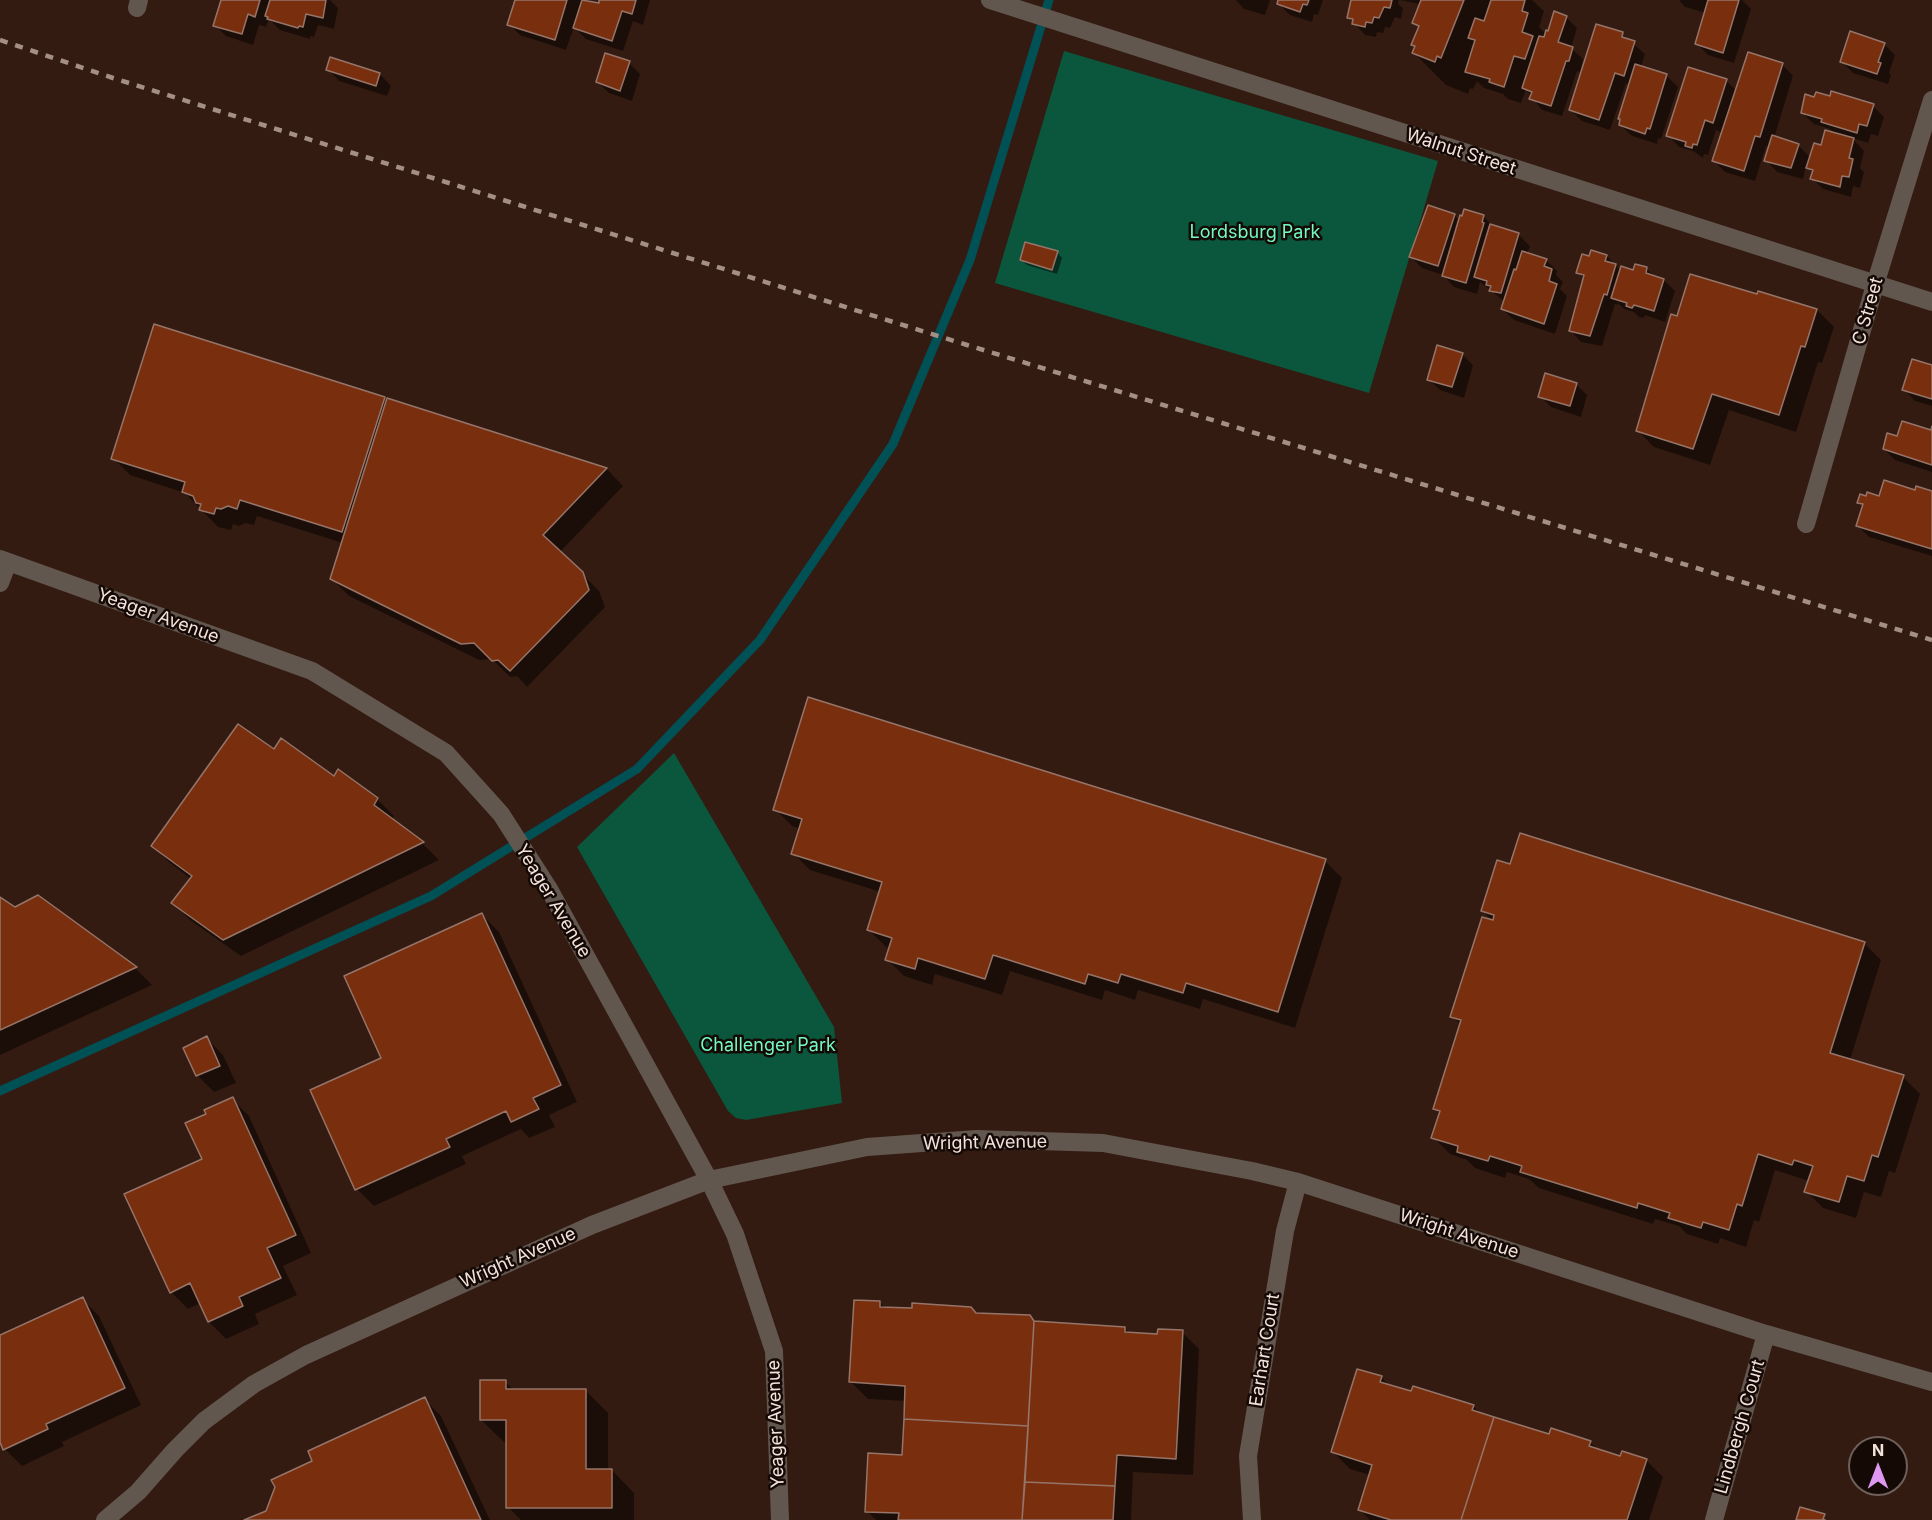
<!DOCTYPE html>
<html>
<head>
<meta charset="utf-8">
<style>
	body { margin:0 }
	#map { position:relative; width:1932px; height:1520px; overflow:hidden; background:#341b11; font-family:Inter,sans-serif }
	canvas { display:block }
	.north { position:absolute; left:1848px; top:1436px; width:60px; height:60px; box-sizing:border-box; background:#140905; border:2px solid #6d605b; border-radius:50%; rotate:0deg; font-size:16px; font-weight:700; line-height:24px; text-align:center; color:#f3e2db }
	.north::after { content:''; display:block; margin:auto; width:21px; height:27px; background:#de98f2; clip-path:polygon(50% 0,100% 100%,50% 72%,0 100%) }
</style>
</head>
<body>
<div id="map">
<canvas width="1932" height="1520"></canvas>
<div class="north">N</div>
</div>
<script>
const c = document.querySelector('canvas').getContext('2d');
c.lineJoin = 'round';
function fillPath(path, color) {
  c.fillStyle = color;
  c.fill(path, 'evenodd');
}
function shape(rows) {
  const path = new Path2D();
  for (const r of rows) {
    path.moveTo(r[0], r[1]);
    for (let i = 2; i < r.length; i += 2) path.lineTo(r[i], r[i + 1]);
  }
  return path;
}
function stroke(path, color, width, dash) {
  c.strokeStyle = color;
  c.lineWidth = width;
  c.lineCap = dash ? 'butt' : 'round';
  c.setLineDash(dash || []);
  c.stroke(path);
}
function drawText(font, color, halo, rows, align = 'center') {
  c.font = font + ' Inter,sans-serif';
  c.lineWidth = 5;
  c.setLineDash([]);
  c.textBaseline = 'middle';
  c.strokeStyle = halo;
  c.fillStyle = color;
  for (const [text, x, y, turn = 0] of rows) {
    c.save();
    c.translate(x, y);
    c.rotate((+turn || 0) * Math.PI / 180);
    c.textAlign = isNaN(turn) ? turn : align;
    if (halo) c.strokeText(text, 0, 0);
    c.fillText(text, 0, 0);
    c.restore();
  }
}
fillPath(shape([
	[1064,51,1438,161,1369,393,995,283],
	[674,753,834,1027,842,1103,746,1120,736,1118,728,1111,577,847]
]), '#0a573d');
fillPath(shape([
	[223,0,330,0,338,8,334,29,318,25,314,37,310,36,310,39,280,30,269,19,266,27,259,25,253,45,226,36,215,25],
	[516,0,586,0,599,5,601,0,650,0,643,25,633,21,623,51,586,39,574,27,566,50,520,35,509,24],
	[1236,0,1270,0,1265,15,1244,9],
	[1280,0,1323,0,1318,15,1314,14,1312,22,1290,15,1279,4],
	[1352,0,1399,0,1398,4,1403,8,1401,19,1395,17,1390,28,1385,27,1383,33,1377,32,1376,37,1365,35,1349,17],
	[1400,0,1420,0,1419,4],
	[1423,0,1532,0,1544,11,1539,27,1546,34,1566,17,1577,28,1571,48,1583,59,1580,72,1577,71,1562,116,1542,110,1526,90,1521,103,1508,99,1503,94,1484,88,1477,81,1473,89,1470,88,1468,94,1446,85,1414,53,1416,48,1413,45,1420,28,1414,22],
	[1679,0,1742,0,1751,9,1734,63,1708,55,1697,44,1706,13,1685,7],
	[1622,34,1645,54,1641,67,1666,75,1678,87,1661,139,1658,138,1657,144,1632,136,1620,125,1622,121,1619,118,1630,85,1626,83,1610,130,1582,121,1571,110],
	[1884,44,1895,55,1889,73,1891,75,1888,84,1853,73,1842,62],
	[331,59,380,74,391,86,387,96,339,81,328,69],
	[629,63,640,74,632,101,609,93,597,82],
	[1782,64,1793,76,1774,138,1798,145,1811,158,1836,135,1830,129,1814,124,1802,113,1815,98,1873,106,1884,117,1878,136,1871,134,1868,143,1852,138,1864,151,1860,168,1864,172,1860,188,1853,186,1851,197,1823,189,1812,178,1813,173,1806,166,1803,179,1777,172,1766,160,1770,147,1766,146,1755,181,1725,172,1714,161,1723,133,1716,130,1708,155,1704,154,1703,158,1693,151,1679,147,1668,135,1726,81,1737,91],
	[1454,215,1460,221,1483,216,1494,227,1518,234,1530,246,1527,254,1546,260,1557,271,1556,275,1563,282,1560,289,1567,296,1555,334,1514,320,1502,309,1505,302,1480,282,1477,294,1454,287,1443,275,1422,268,1411,257],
	[1057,252,1062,258,1057,274,1027,265,1021,260],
	[1607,256,1621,271,1634,271,1647,269,1656,278,1664,280,1675,291,1665,322,1645,315,1644,318,1639,317,1634,312,1624,309,1618,303,1618,305,1615,304,1602,346,1581,342,1570,330,1584,279,1578,272,1590,257],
	[1758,296,1817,310,1834,327,1822,363,1818,362,1796,432,1729,410,1710,465,1654,447,1637,430,1678,318],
	[1462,354,1473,365,1464,398,1440,390,1428,379],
	[1932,366,1932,406,1915,401,1904,389],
	[1576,384,1587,395,1581,417,1551,407,1540,396],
	[384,398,388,402,388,400,607,469,623,486,560,552,599,591,605,607,527,687,517,676,510,677,492,659,479,660,349,596,332,579,343,543,257,516,254,525,245,523,239,526,233,524,231,530,218,527,185,493,130,475,113,458],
	[1932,431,1932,472,1895,460,1884,449,1898,438],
	[1916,492,1932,493,1932,556,1869,537,1858,526,1864,507,1859,502],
	[274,751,377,799,394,816,392,820,423,844,439,860,241,956,190,920,173,903,191,879,170,863,153,846],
	[775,809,1325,861,1342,878,1295,1028,1203,999,1200,1009,1138,990,1135,1000,1105,990,1102,1000,1010,971,1002,995,935,974,932,985,904,976,887,959,890,948,886,947,869,930,881,892,810,870,793,853,800,829,792,826],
	[38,897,136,969,152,985,0,1055,0,898,15,908],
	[1482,910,1864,943,1881,960,1850,1060,1903,1077,1920,1094,1895,1173,1889,1171,1881,1197,1864,1192,1856,1218,1823,1208,1806,1191,1809,1181,1775,1170,1759,1222,1754,1220,1746,1247,1720,1238,1718,1244,1687,1234,1679,1226,1655,1219,1653,1224,1539,1188,1529,1179,1507,1172,1505,1178,1475,1168,1467,1160,1450,1154,1433,1137,1440,1114,1435,1108,1461,1025,1452,1016,1495,923],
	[482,915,499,932,577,1102,549,1115,555,1127,529,1138,521,1129,462,1156,466,1164,374,1206,357,1189,383,1059],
	[206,1038,223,1055,236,1083,214,1092,197,1075],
	[232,1099,249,1116,311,1253,283,1266,297,1295,255,1314,259,1324,226,1339,209,1322,201,1303,188,1309,171,1292,204,1159,208,1115],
	[82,1299,99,1316,141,1405,62,1442,64,1446,22,1466,5,1449,0,1439,0,1337],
	[879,1302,886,1309,1029,1317,1036,1323,1125,1328,1130,1334,1159,1336,1182,1332,1199,1349,1193,1475,1133,1472,1131,1520,876,1520,867,1511,903,1456,906,1401,868,1399,851,1382],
	[1381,1377,1390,1386,1473,1406,1481,1414,1550,1436,1590,1442,1599,1451,1621,1458,1646,1460,1663,1477,1649,1520,1370,1520,1360,1510,1370,1475,1350,1469,1333,1452],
	[505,1382,514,1390,585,1390,608,1413,608,1470,612,1470,634,1493,634,1520,521,1520,508,1507,508,1442,504,1442,481,1420],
	[424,1399,441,1416,490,1520,248,1520,268,1512,314,1462]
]), '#0007');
stroke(shape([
	[0,1091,431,896,637,769,760,640,893,444,970,260,1049,0]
]), '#005156', 9);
const building = shape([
	[221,0,260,0,255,17,248,14,242,34,213,26,221,0],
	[270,0,326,0,323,18,306,14,303,27,299,26,298,28,267,19,268,17,265,16,270,0],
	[515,0,567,0,555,40,507,25,515,0],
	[582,0,599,3,599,0,636,0,632,14,622,11,612,41,573,28,582,0],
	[1278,0,1309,0,1307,5,1303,4,1300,12,1277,4,1278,0],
	[1351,0,1392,0,1390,8,1384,7,1379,18,1374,17,1372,23,1366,22,1365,27,1352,24,1353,19,1347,18,1351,0],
	[1421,0,1464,0,1441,58,1437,56,1435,62,1412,53,1415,46,1411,45,1419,26,1412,23,1421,0],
	[1491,0,1525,0,1522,11,1528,13,1522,32,1533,36,1525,59,1514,56,1504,87,1489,82,1490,79,1465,72,1475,40,1468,38,1475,18,1484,21,1491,0],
	[1708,0,1739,0,1723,53,1695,44,1708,0],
	[1554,11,1567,16,1558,42,1573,47,1569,61,1566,61,1551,106,1529,99,1532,92,1522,88,1539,36,1544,37,1546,30,1548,31,1554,11],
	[1596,24,1623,32,1622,37,1635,41,1624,76,1615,73,1599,120,1569,110,1596,24],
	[1850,31,1885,43,1878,62,1881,63,1877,74,1840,62,1850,31],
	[1748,52,1783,63,1760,137,1755,136,1744,171,1712,161,1748,52],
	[605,53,630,61,620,91,596,82,605,53],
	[330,57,380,73,376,86,326,70,330,57],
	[1635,64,1667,74,1650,129,1647,128,1645,134,1619,125,1620,119,1618,119,1635,64],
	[1688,67,1727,79,1713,123,1705,120,1697,145,1693,144,1692,148,1685,146,1686,142,1666,136,1688,67],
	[1831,91,1874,104,1867,126,1859,124,1857,133,1821,122,1822,119,1801,113,1805,94,1814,97,1816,92,1830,96,1831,91],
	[1825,130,1854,138,1849,158,1853,159,1849,177,1842,176,1840,187,1810,179,1813,170,1806,168,1814,143,1821,145,1825,130],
	[1772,135,1799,144,1791,168,1764,161,1772,135],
	[1428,205,1455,214,1438,266,1409,257,1428,205],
	[1464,209,1484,215,1482,222,1484,223,1466,283,1442,276,1460,215,1462,216,1464,209],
	[1490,224,1519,233,1501,293,1489,291,1491,286,1486,285,1487,281,1474,277,1490,224],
	[1025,242,1058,251,1052,270,1020,260,1025,242],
	[1591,250,1607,255,1605,261,1616,264,1607,295,1604,294,1590,336,1569,331,1584,275,1576,273,1582,254,1589,256,1591,250],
	[1522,251,1547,259,1544,266,1552,269,1549,281,1557,284,1544,324,1501,309,1514,269,1516,270,1522,251],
	[1635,264,1647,267,1646,273,1664,279,1654,311,1634,305,1632,308,1626,306,1627,303,1611,298,1621,266,1633,270,1635,264],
	[1690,274,1757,294,1758,291,1817,309,1805,347,1801,346,1779,415,1712,394,1693,449,1636,431,1671,314,1677,316,1690,274],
	[154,324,385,397,342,532,240,500,237,509,228,506,221,509,216,508,214,514,199,510,201,504,196,503,193,496,182,492,185,482,111,459,154,324],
	[1437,345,1463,353,1452,387,1427,380,1437,345],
	[1912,359,1932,365,1932,399,1902,390,1912,359],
	[1545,373,1577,383,1570,406,1538,397,1545,373],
	[387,398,607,468,543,535,583,572,589,590,510,671,498,660,492,661,474,643,461,644,330,579,387,398],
	[1902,421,1931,430,1932,426,1932,465,1883,449,1887,433,1897,436,1902,421],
	[1884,480,1915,490,1916,486,1932,491,1932,549,1856,526,1863,504,1857,503,1860,494,1866,496,1867,492,1879,496,1884,480],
	[808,697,1326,859,1278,1012,1186,983,1183,993,1121,974,1118,983,1088,974,1085,984,993,955,985,979,918,958,915,969,885,960,892,938,867,930,882,882,791,854,802,819,773,810,808,697],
	[238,724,274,749,281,738,334,776,338,769,378,798,374,805,424,842,223,940,171,903,192,876,151,846,238,724],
	[1520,833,1865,942,1830,1053,1904,1075,1878,1157,1872,1155,1864,1181,1847,1176,1839,1202,1804,1192,1813,1166,1794,1160,1792,1165,1758,1154,1742,1206,1737,1204,1729,1230,1703,1222,1701,1228,1668,1218,1670,1213,1638,1203,1637,1208,1520,1172,1522,1166,1490,1156,1488,1161,1457,1152,1458,1146,1431,1138,1440,1111,1433,1109,1461,1020,1450,1017,1482,917,1493,920,1494,915,1481,911,1497,860,1510,864,1520,833],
	[38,895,137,967,0,1030,0,897,15,907,38,895],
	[482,913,561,1085,533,1098,539,1109,511,1122,506,1111,446,1139,450,1147,355,1190,310,1090,381,1058,344,976,482,913],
	[207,1036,220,1066,196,1076,183,1048,207,1036],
	[233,1097,296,1235,267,1248,281,1278,239,1297,243,1306,208,1322,190,1283,170,1293,124,1194,202,1159,185,1123,206,1114,204,1110,233,1097],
	[83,1297,125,1388,46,1424,48,1429,3,1450,0,1442,0,1335,83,1297],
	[854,1300,880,1301,880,1307,912,1308,912,1303,971,1307,976,1313,1030,1315,1034,1321,1028,1426,904,1419,905,1386,849,1382,854,1300],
	[1034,1321,1125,1327,1125,1332,1157,1334,1158,1329,1183,1330,1176,1459,1117,1455,1115,1486,1025,1482,1034,1321],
	[1357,1369,1382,1376,1380,1382,1411,1391,1413,1386,1474,1405,1472,1410,1494,1417,1461,1520,1391,1520,1358,1510,1372,1465,1331,1452,1357,1369],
	[480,1380,506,1380,506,1389,586,1389,586,1469,612,1469,612,1508,506,1508,506,1420,480,1420,480,1380],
	[425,1397,481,1520,244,1520,266,1511,275,1487,271,1480,312,1461,308,1451,425,1397],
	[1494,1417,1549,1434,1551,1428,1591,1441,1589,1446,1620,1456,1622,1451,1647,1459,1627,1520,1461,1520,1494,1417],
	[904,1419,1028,1426,1022,1520,898,1520,899,1513,865,1512,868,1453,902,1455,904,1419],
	[1025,1482,1115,1486,1113,1520,1022,1520,1025,1482],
	[1800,1507,1825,1514,1823,1519,1825,1520,1796,1520,1800,1507]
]);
fillPath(building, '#792e0d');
stroke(building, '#95756a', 1.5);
stroke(shape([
	[990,0,1932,302],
	[137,8,139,0],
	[1806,524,1875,285,1932,100],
	[0,559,312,671,446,753,501,814,549,889,709,1180,735,1234,774,1351,780,1520],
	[0,583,8,562],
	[105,1520,138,1492,175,1450,204,1421,254,1384,306,1355,592,1225,709,1180,867,1147,977,1139,1103,1143,1252,1171,1298,1182,1766,1334,1932,1382],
	[1252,1520,1248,1456,1285,1231,1298,1182],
	[1714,1520,1766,1334]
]), '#62574f', 18);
stroke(shape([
	[0,40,113,78,967,345,1932,640]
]), '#a48f87', 4.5, [8, 8]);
drawText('18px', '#f3e2db', '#140905', [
	["Walnut Street",1461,152,18],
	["C Street",1868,311,-74],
	["Yeager Avenue",158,616,20],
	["Yeager Avenue",553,901,59],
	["Wright Avenue",985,1143,-1],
	["Wright Avenue",1459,1234,18],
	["Wright Avenue",518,1258,-24],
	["Earhart Court",1265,1350,-81],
	["Yeager Avenue",776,1424,-92],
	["Lindbergh Court",1740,1427,-74]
]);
drawText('18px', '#73f9c1', '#140905', [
	["Lordsburg Park",1255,233],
	["Challenger Park",768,1046]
]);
</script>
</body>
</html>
